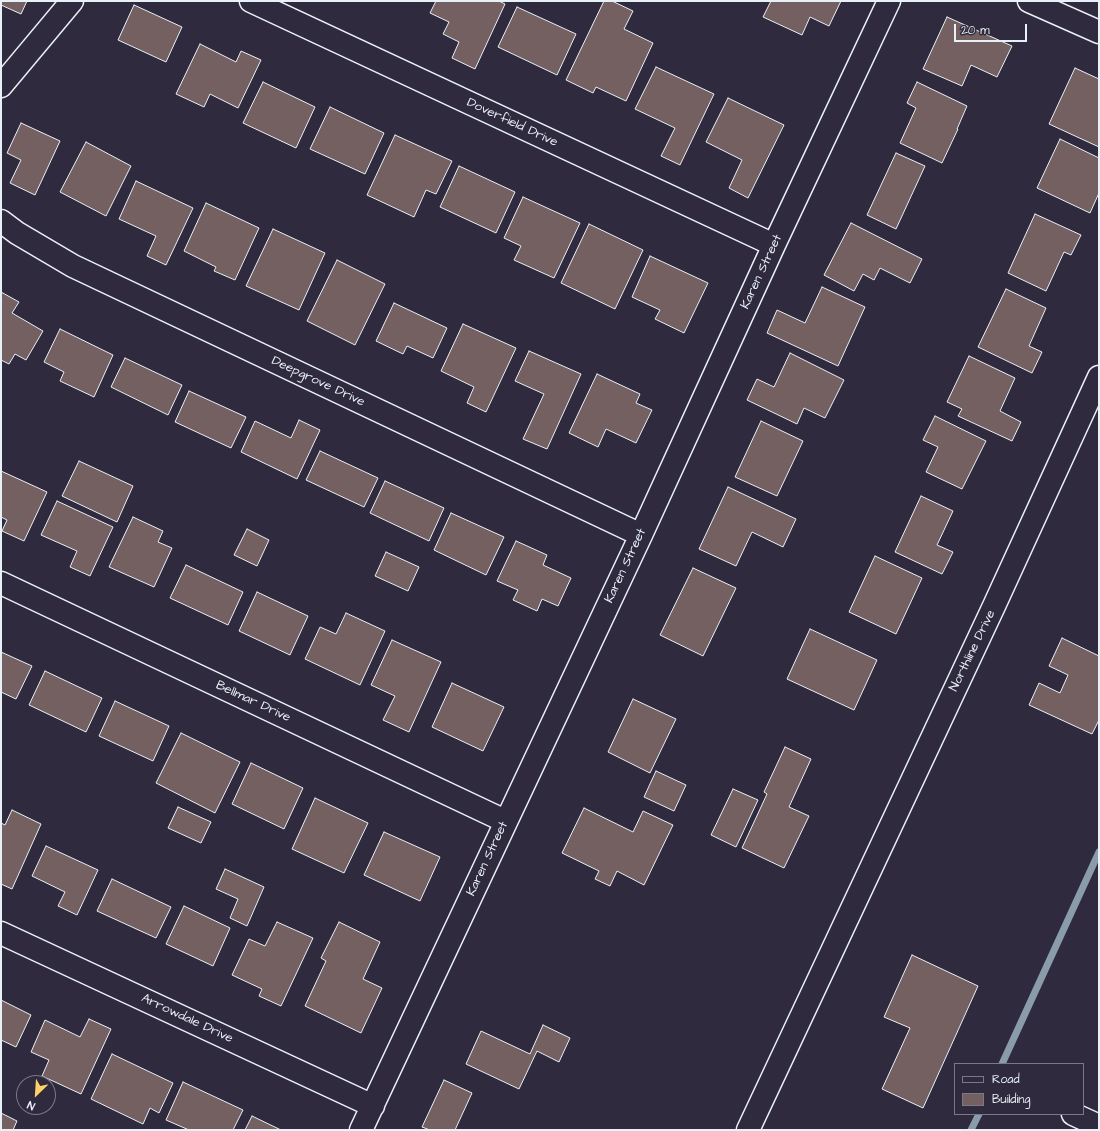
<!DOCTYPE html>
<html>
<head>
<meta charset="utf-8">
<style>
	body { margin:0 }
	#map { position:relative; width:1100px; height:1131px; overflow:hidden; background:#2f2a3d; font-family:"Architects Daughter",sans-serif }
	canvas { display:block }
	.frame { position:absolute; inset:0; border:2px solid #e8f1f8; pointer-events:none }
	.legend { position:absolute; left:954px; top:1063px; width:130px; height:52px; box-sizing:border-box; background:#2f2a3d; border:1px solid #797a88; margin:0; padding:5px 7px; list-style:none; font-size:12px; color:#e8f1f8 }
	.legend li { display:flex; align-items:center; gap:8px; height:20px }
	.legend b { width:20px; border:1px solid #797a88 }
	.north { position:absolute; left:16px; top:1075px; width:40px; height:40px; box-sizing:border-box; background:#2f2a3d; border:1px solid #797a88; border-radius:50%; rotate:205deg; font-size:11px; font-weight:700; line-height:16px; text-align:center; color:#e8f1f8 }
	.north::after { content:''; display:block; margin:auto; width:14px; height:18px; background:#ffd166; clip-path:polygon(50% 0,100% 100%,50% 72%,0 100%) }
	.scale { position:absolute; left:954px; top:24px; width:73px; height:18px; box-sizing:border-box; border:2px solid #e8f1f8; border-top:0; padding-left:5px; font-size:12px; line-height:14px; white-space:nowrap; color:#e8f1f8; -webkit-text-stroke:3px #2f2a3d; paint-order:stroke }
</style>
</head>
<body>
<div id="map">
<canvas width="1100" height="1131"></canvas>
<div class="frame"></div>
<ul class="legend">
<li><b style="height:5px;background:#2f2a3d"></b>Road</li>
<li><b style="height:11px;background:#745f61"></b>Building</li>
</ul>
<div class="north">N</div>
<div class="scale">20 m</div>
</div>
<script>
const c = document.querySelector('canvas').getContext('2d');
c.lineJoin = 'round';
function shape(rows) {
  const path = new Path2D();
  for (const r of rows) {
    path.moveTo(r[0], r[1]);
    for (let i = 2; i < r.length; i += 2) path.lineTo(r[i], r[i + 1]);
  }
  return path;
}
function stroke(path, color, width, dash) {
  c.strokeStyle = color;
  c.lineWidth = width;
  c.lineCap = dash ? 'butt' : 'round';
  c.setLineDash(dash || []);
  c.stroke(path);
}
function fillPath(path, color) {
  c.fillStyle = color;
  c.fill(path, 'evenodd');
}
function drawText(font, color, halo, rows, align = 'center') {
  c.font = font + ' "Architects Daughter",sans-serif';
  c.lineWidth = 3;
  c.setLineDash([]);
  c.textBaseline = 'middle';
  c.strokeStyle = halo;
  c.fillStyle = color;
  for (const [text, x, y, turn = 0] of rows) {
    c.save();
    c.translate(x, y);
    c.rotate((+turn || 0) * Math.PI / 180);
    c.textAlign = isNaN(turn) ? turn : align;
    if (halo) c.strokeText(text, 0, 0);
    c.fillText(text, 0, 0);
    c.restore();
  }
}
stroke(shape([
	[1002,1064,1099,852],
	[971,1130,979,1114]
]), '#8a9baa', 7);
const building = shape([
	[1,1,27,1,21,14,1,5,1,1],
	[436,1,499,1,505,4,475,69,452,58,459,42,443,34,449,22,430,13,436,1],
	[604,1,612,1,633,11,624,29,653,43,626,101,596,87,593,93,566,80,604,1],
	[771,1,841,1,829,26,810,17,802,35,763,17,771,1],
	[134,5,182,27,166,62,118,40,134,5],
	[517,7,576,34,557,75,498,47,517,7],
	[947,17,1012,46,997,77,971,65,962,86,923,69,947,17],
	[200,44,236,62,241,51,261,60,238,108,210,94,204,107,176,94,200,44],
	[656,67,714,94,680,165,661,156,675,128,635,109,656,67],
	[1075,68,1099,79,1099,147,1049,124,1075,68],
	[263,82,315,107,296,148,243,123,263,82],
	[917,82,967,106,957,129,958,129,942,163,900,143,916,108,907,103,917,82],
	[728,98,784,125,748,198,729,188,742,160,706,142,728,98],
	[330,107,384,133,365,174,310,149,330,107],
	[21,123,60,141,35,195,10,183,21,160,7,153,21,123],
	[395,135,452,161,436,194,426,190,414,217,367,195,395,135],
	[1060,139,1099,158,1099,193,1090,213,1037,188,1060,139],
	[86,142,131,166,106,216,60,192,86,142],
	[896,153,925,166,896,229,867,215,896,153],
	[459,166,515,192,496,233,440,207,459,166],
	[136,181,193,208,166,265,147,256,156,236,119,219,136,181],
	[523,197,580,223,554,278,514,260,521,246,504,238,523,197],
	[206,203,259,228,235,280,214,271,216,267,184,251,206,203],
	[1035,214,1081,235,1071,255,1064,252,1046,291,1008,273,1035,214],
	[851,223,922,259,910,283,880,268,874,280,863,274,854,291,824,275,851,223],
	[589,224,643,250,615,309,561,283,589,224],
	[273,229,325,253,299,310,246,286,273,229],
	[650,256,708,283,684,333,655,319,660,310,632,297,650,256],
	[337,260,385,284,355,345,307,321,337,260],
	[822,287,865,307,838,366,767,333,777,310,805,323,822,287],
	[1006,289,1046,308,1029,346,1042,352,1032,373,978,347,1006,289],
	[1,292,19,302,12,313,43,331,26,360,15,354,9,364,1,360,1,292],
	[394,303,447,328,433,358,407,346,403,354,376,341,394,303],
	[463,324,516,348,486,412,467,403,474,387,441,371,463,324],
	[60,329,113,355,94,397,60,381,64,372,44,362,60,329],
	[529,351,581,374,547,449,523,439,544,394,515,381,529,351],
	[790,353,844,380,825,418,804,408,797,424,747,400,757,379,774,387,790,353],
	[969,356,1015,378,1000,411,1021,422,1012,441,958,416,962,409,947,402,969,356],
	[125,358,182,385,168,415,111,387,125,358],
	[597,374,640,394,636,403,652,410,636,443,606,429,598,447,569,433,597,374],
	[189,391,246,417,231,448,175,422,189,391],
	[935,416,986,441,962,489,926,472,938,447,923,440,935,416],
	[299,420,320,430,297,479,241,452,255,421,291,438,299,420],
	[761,421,803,441,777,496,735,477,761,421],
	[320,451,378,478,364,507,306,480,320,451],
	[79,461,133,486,117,522,62,496,79,461],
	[1,471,47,492,24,541,2,531,7,520,1,517,1,471],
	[385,481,444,508,429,541,370,513,385,481],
	[728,487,796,519,783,547,752,532,736,566,699,549,728,487],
	[921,496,953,511,937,545,953,552,942,574,895,552,921,496],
	[57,501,113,527,90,576,70,567,77,551,41,535,57,501],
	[451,513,504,537,486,575,434,550,451,513],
	[133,517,163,531,158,542,172,548,154,587,109,567,133,517],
	[247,529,269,540,257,566,234,555,247,529],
	[516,541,547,555,543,565,571,578,558,606,542,599,537,611,513,600,518,590,497,581,516,541],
	[386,552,419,567,408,591,375,576,386,552],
	[875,556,922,578,896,634,849,612,875,556],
	[186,565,243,592,228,625,170,598,186,565],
	[693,568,736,588,703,656,660,635,693,568],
	[257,592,308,616,290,655,239,631,257,592],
	[346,613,385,631,360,685,305,659,320,627,336,634,346,613],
	[810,629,877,660,854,710,787,679,810,629],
	[1062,638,1099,656,1099,720,1092,734,1029,705,1039,683,1060,693,1068,675,1049,666,1062,638],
	[392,640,441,662,409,732,383,720,395,696,371,685,392,640],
	[1,652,32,666,16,699,1,692,1,652],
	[45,671,102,698,86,732,29,705,45,671],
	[452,683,504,707,483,751,432,727,452,683],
	[633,699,676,719,650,773,608,752,633,699],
	[115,701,169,726,153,761,99,736,115,701],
	[181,733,240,762,215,813,156,783,181,733],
	[785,747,811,759,789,807,809,816,784,868,742,848,767,794,764,792,785,747],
	[251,763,303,788,284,829,232,804,251,763],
	[656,771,686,785,674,811,644,797,656,771],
	[733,789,758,800,736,847,711,835,733,789],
	[315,798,368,823,344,873,292,849,315,798],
	[178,807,211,822,201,843,168,828,178,807],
	[584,808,633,832,643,811,673,825,644,885,617,871,610,886,595,879,599,871,562,853,584,808],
	[12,810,41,824,12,889,1,884,1,823,5,825,12,810],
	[384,832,440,857,420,901,364,875,384,832],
	[46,846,98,870,77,915,58,906,65,892,32,876,46,846],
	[225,869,264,887,247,926,230,918,238,899,216,889,225,869],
	[112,879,171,907,156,938,97,911,112,879],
	[184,906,230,928,213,966,166,944,184,906],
	[277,922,313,938,281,1006,259,996,262,989,232,975,249,939,265,946,277,922],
	[339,922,380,942,363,979,382,988,361,1033,305,1006,326,961,321,958,339,922],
	[912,955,978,986,923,1108,882,1089,910,1028,884,1017,912,955],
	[1,1000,31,1015,16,1047,1,1040,1,1000],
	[89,1019,111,1029,81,1094,42,1076,49,1060,31,1052,45,1020,80,1037,89,1019],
	[543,1025,570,1038,559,1062,537,1051,519,1089,466,1064,481,1031,530,1054,543,1025],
	[112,1054,173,1083,159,1113,150,1108,143,1124,91,1099,112,1054],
	[444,1080,472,1093,455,1130,430,1130,422,1127,444,1080],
	[183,1082,243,1110,233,1130,189,1130,166,1120,183,1082],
	[1,1113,17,1121,13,1130,1,1130,1,1113],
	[252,1116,281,1130,245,1130,252,1116]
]);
fillPath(building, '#745f61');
stroke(building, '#e8f1f8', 1);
const minor = shape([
	[251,1,774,245],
	[1029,1,1099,32],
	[1,86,72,1],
	[1,221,17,233,73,266,641,535],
	[1,583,505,821],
	[1,933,373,1106],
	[1073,1114,1099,1126],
	[361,1130,641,535,774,245,889,1],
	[748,1130,994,606,1099,377]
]);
stroke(minor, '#e8f1f8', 25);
stroke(minor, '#2f2a3d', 22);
drawText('13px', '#e8f1f8', '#2f2a3d', [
	["Doverfield Drive",512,123,25],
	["Karen Street",762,272,-65],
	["Deepgrove Drive",318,382,25],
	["Karen Street",626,566,-65],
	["Northline Drive",973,651,-64],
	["Bellmar Drive",253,702,25],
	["Karen Street",488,859,-65],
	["Arrowdale Drive",187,1019,25]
]);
</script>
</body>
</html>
